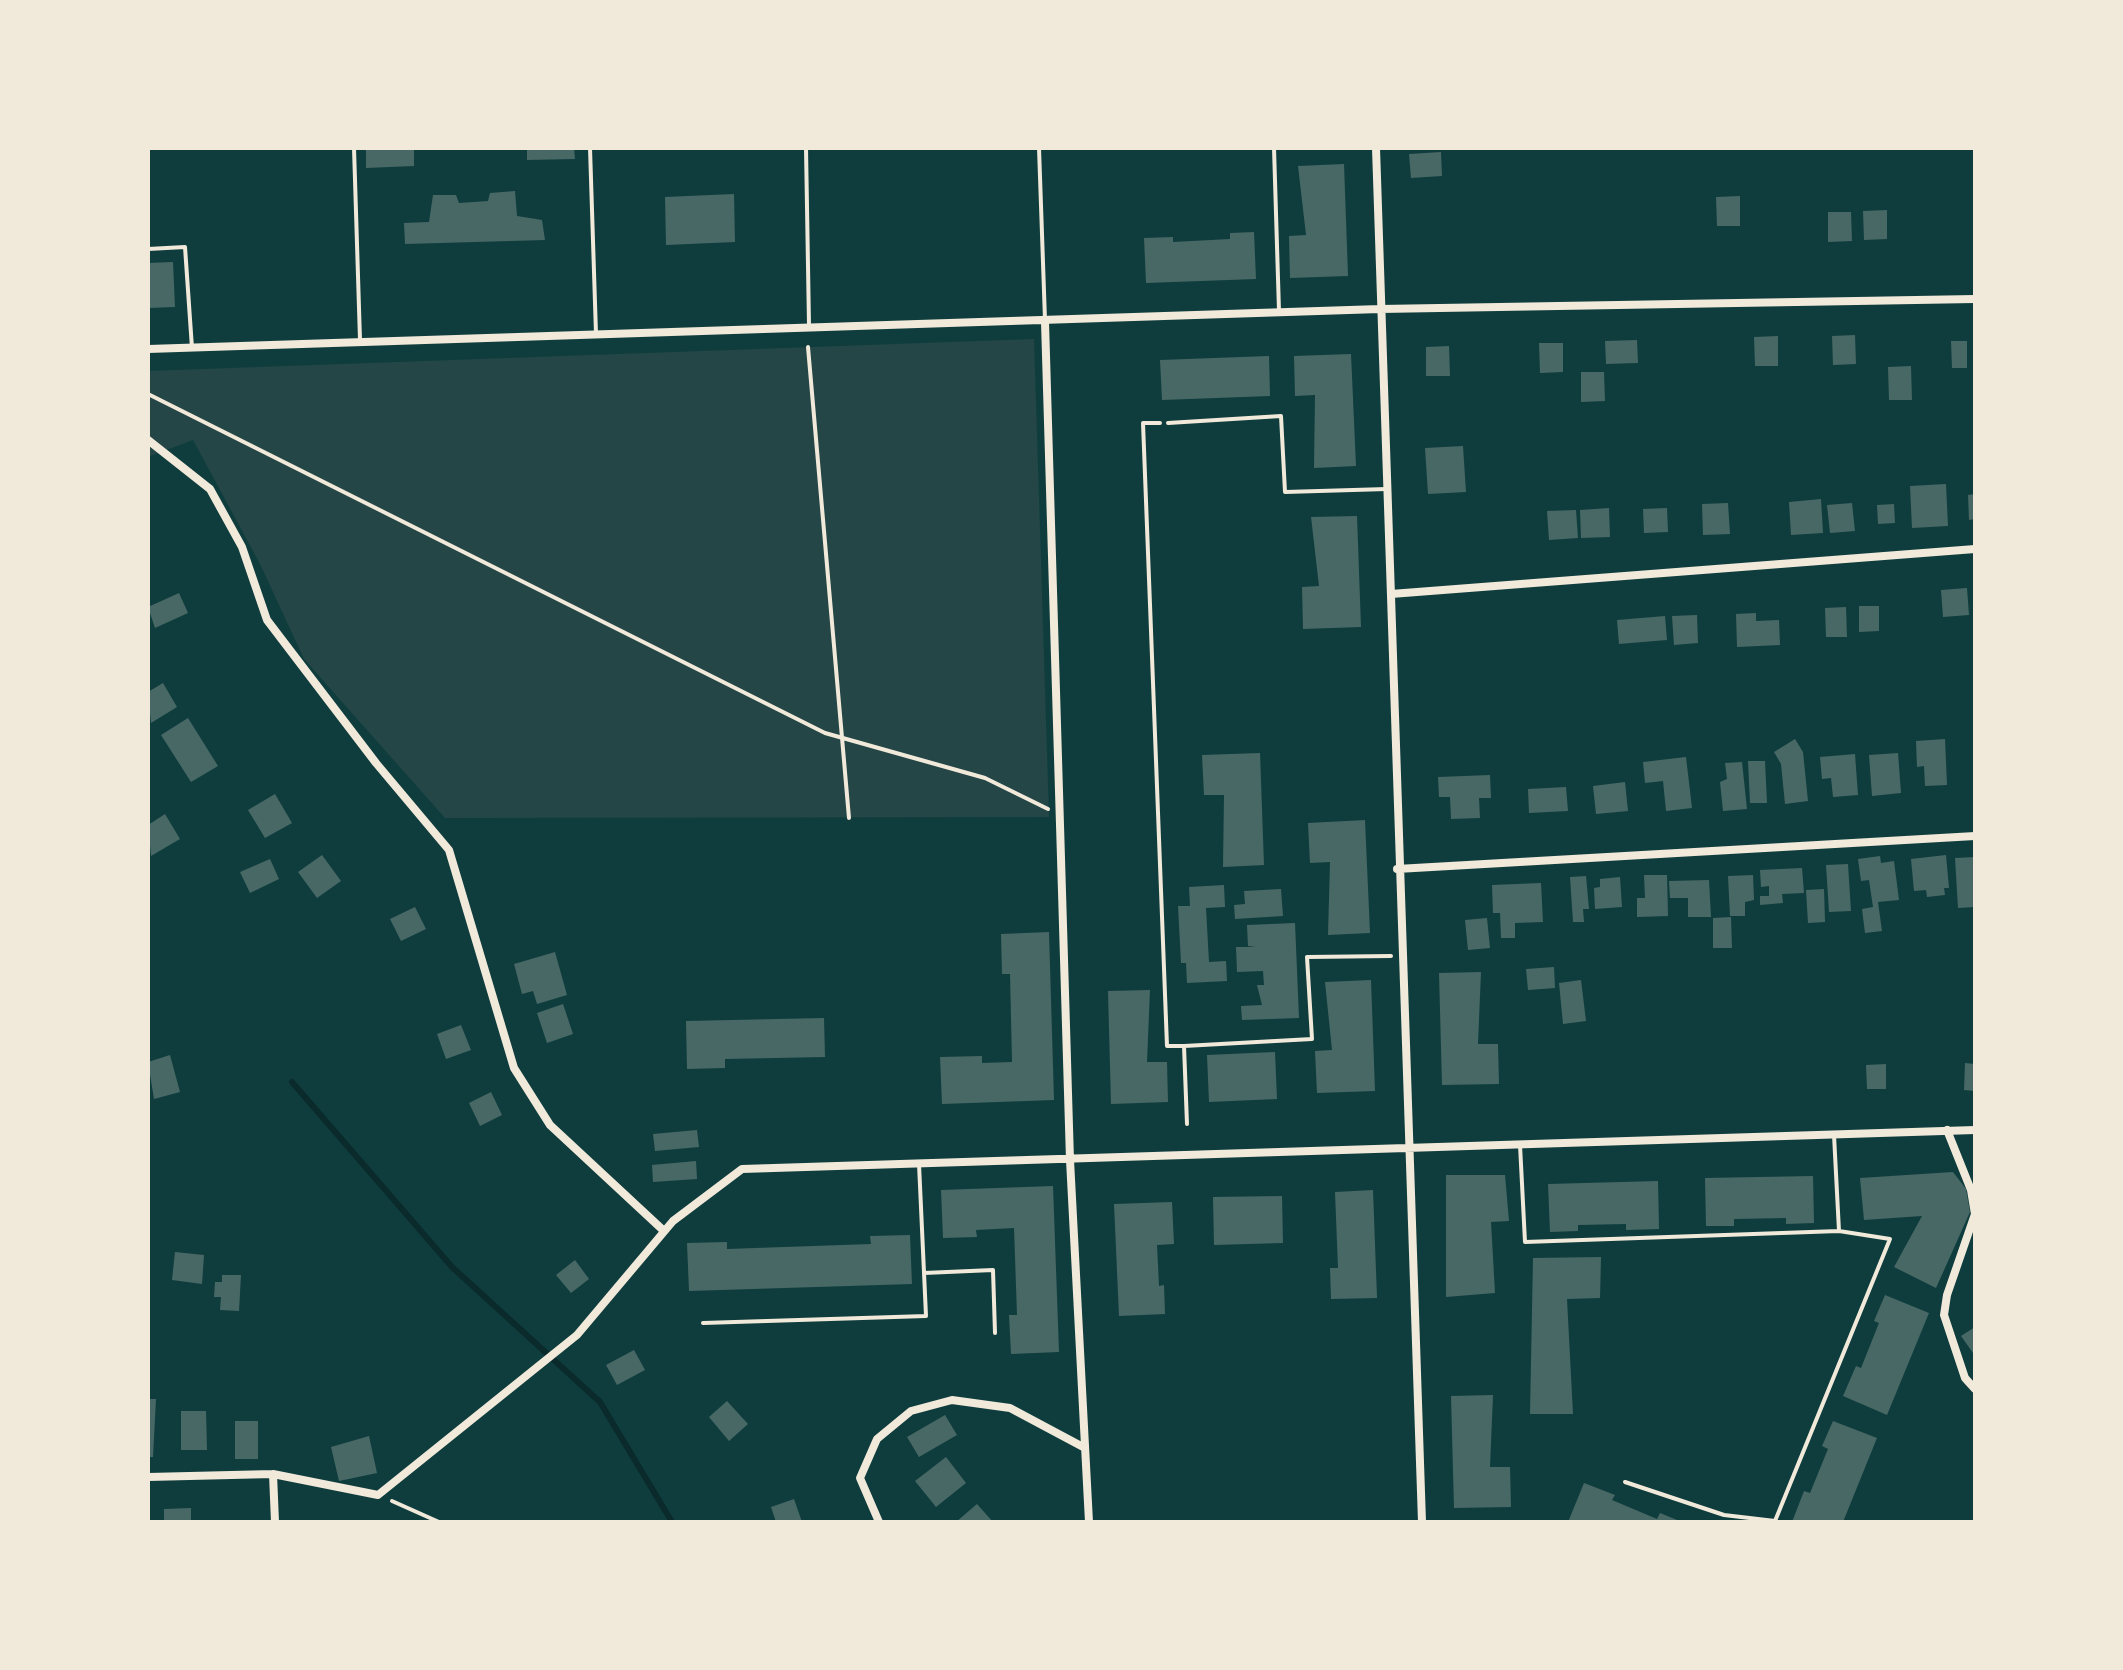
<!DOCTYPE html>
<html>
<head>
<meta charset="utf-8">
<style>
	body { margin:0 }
	#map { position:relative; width:2123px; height:1670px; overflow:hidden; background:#0f3d3e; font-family:"Golos Text",sans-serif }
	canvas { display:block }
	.frame { position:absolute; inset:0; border:150px solid #f1e9da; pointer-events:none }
</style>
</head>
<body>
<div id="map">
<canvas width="2123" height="1670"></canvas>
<div class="frame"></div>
</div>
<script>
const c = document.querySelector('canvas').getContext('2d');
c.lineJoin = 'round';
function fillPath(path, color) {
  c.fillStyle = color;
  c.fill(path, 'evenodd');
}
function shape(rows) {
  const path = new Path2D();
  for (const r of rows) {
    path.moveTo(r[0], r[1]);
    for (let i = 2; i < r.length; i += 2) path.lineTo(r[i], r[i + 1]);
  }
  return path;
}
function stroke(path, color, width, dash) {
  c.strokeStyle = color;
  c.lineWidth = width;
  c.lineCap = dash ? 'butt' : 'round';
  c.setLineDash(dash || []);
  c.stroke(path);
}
fillPath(shape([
	[1034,339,1049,817,445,818,304,659,260,564,193,440,148,457,148,371]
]), '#244646');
stroke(shape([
	[292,1082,452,1267,600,1402,672,1522]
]), '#0a2a2b', 6);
fillPath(shape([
	[366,148,414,148,414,166,366,168],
	[527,148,574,148,575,159,527,160],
	[1441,152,1442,176,1411,178,1409,154],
	[1344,164,1348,276,1290,278,1289,236,1306,235,1298,166],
	[515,191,517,216,542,220,545,240,405,244,404,223,429,222,433,195,456,195,459,203,488,201,490,193],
	[734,194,735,242,666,245,665,197],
	[1740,196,1740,226,1717,226,1716,197],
	[1887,210,1887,239,1864,240,1863,211],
	[1828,212,1851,212,1852,241,1828,242],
	[1254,232,1256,279,1146,283,1144,238,1173,237,1173,242,1230,239,1230,233],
	[173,262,175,307,148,308,148,263],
	[1855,335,1856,364,1833,365,1832,336],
	[1778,336,1778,366,1755,366,1754,337],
	[1637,340,1638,363,1606,364,1605,341],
	[1951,341,1967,341,1967,368,1952,368],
	[1539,343,1563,343,1563,372,1540,373],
	[1449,346,1450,376,1426,376,1426,347],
	[1351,354,1356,466,1314,468,1315,395,1295,396,1294,356],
	[1269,356,1270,396,1162,400,1160,360],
	[1911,366,1912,400,1889,400,1888,367],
	[1581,372,1604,372,1605,401,1581,402],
	[1463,446,1466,492,1428,494,1425,448],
	[1946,484,1948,526,1912,528,1910,486],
	[1975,494,1975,519,1969,520,1968,495],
	[1821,499,1823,533,1791,535,1789,502],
	[1728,503,1730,534,1703,535,1702,504],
	[1852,503,1855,531,1830,533,1827,505],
	[1894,504,1895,523,1878,524,1877,505],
	[1609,508,1610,537,1581,538,1580,510],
	[1667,508,1668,532,1644,533,1643,509],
	[1576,510,1578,538,1549,540,1547,511],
	[1357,516,1361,627,1303,629,1302,587,1319,586,1311,517],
	[1967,588,1969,615,1943,617,1941,590],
	[179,593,188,613,155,628,148,607],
	[1859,606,1879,606,1879,631,1859,632],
	[1846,607,1847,637,1826,637,1825,608],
	[1756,613,1756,621,1779,620,1780,645,1737,647,1736,614],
	[1697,615,1698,643,1674,645,1672,616],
	[1665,616,1667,640,1619,644,1617,620],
	[163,683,177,707,151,723,148,692],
	[188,718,218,766,191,782,161,735],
	[1795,739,1803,752,1808,801,1785,804,1781,764,1774,752],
	[1945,739,1947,785,1925,786,1924,766,1917,767,1916,741],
	[1260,753,1264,865,1223,867,1224,795,1204,795,1202,755],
	[1898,753,1901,793,1872,796,1869,755],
	[1855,754,1858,795,1833,797,1831,778,1822,779,1820,757],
	[1686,757,1692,808,1666,811,1663,781,1645,783,1643,762],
	[1748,761,1765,761,1767,803,1750,803],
	[1742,762,1747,809,1723,811,1720,782,1727,779,1725,763],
	[1490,775,1491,798,1479,798,1480,818,1451,819,1450,797,1439,797,1438,777],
	[1625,782,1628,811,1596,814,1593,786],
	[1566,787,1568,811,1529,813,1528,789],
	[275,794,292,823,265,838,248,810],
	[165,814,180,839,151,856,148,825],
	[1365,820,1370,933,1328,935,1330,862,1310,863,1308,823],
	[322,855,341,881,317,898,298,872],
	[1946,855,1949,888,1944,888,1945,895,1927,897,1926,890,1914,891,1911,859],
	[1880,856,1881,863,1894,861,1899,900,1878,902,1882,931,1865,933,1862,909,1873,907,1869,880,1861,881,1858,859],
	[1975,857,1975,907,1958,908,1955,858],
	[270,859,279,879,250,893,240,872],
	[1848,864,1851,911,1829,912,1826,865],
	[1802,868,1804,893,1782,894,1783,903,1760,905,1760,896,1769,896,1769,886,1761,887,1760,870],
	[1644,875,1667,875,1668,916,1637,917,1637,898,1645,898],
	[1753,875,1754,900,1745,902,1745,916,1730,916,1728,876],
	[1586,876,1589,909,1583,909,1584,922,1573,922,1570,877],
	[1620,877,1622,907,1595,909,1594,888,1600,887,1600,879],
	[1709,880,1711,917,1688,917,1688,898,1670,898,1669,881],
	[1541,883,1543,922,1515,923,1515,938,1501,938,1500,913,1493,913,1492,885],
	[1224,885,1225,907,1206,908,1209,962,1226,961,1227,981,1187,983,1186,963,1181,963,1178,906,1190,906,1189,887],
	[1281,889,1283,916,1235,919,1234,905,1245,904,1244,891],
	[1824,889,1825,922,1808,923,1806,890],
	[415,907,426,929,401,941,390,919],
	[1731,917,1732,948,1713,948,1713,918],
	[1487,918,1490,948,1468,950,1465,920],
	[1295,923,1299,1018,1242,1020,1241,1006,1262,1005,1257,985,1264,985,1263,971,1237,972,1236,947,1256,947,1248,946,1247,925],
	[1049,932,1054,1100,942,1104,940,1057,982,1056,982,1063,1012,1062,1010,974,1002,974,1001,934],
	[555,952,567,995,537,1004,533,991,522,994,514,964],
	[1554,967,1555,988,1528,990,1526,969],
	[1481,972,1478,1044,1498,1044,1499,1084,1442,1085,1439,973],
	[1371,980,1375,1091,1317,1093,1315,1051,1332,1050,1325,982],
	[1581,980,1586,1021,1563,1024,1559,983],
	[1150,990,1147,1062,1167,1062,1168,1102,1111,1104,1108,991],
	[563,1004,573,1034,547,1043,537,1013],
	[824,1018,825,1057,725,1059,725,1068,687,1069,686,1021],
	[461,1025,471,1050,446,1059,437,1034],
	[1275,1052,1277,1099,1209,1102,1207,1055],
	[170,1055,180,1092,154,1099,148,1062],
	[1965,1063,1975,1064,1975,1091,1964,1090],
	[1886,1064,1886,1089,1867,1089,1866,1065],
	[491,1092,502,1115,480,1126,469,1103],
	[697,1130,699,1147,655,1151,653,1134],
	[696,1161,697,1179,653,1182,652,1165],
	[1953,1172,1966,1189,1970,1212,1936,1288,1894,1267,1922,1216,1864,1220,1860,1178],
	[1446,1175,1505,1175,1509,1221,1491,1222,1495,1293,1446,1297],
	[1813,1176,1814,1223,1786,1224,1786,1218,1734,1219,1734,1226,1706,1226,1705,1178],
	[1658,1181,1659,1229,1626,1230,1626,1224,1578,1225,1578,1231,1550,1232,1548,1184],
	[1053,1186,1059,1352,1011,1354,1009,1315,1017,1315,1014,1228,976,1230,977,1237,943,1238,941,1190],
	[1373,1190,1377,1298,1331,1299,1330,1268,1338,1268,1335,1192],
	[1282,1196,1283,1243,1214,1245,1213,1197],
	[1172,1202,1174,1244,1157,1245,1159,1286,1164,1285,1165,1314,1119,1316,1114,1204],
	[910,1235,912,1284,689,1291,687,1243,727,1242,727,1249,871,1244,870,1236],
	[175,1252,204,1255,202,1284,172,1280],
	[1601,1257,1600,1298,1567,1299,1573,1414,1530,1414,1533,1258],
	[575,1260,589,1279,571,1293,556,1275],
	[222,1275,241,1275,239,1311,220,1310,221,1297,214,1297,215,1282,222,1282],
	[1885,1295,1929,1313,1887,1415,1843,1396,1856,1366,1861,1368,1879,1323,1874,1321],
	[1975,1327,1975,1352,1973,1353,1961,1336],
	[634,1350,645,1370,617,1385,606,1365],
	[1493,1395,1490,1467,1510,1467,1511,1507,1454,1508,1451,1396],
	[148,1399,156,1399,153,1457,148,1457],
	[727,1401,748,1424,729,1441,709,1417],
	[181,1411,206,1411,207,1450,181,1450],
	[945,1415,957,1435,919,1457,907,1437],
	[235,1421,258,1421,258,1459,235,1459],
	[1833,1421,1877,1438,1843,1522,1792,1522,1804,1491,1810,1493,1828,1449,1822,1446],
	[369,1436,377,1473,339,1481,331,1447],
	[946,1457,966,1483,936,1507,915,1481],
	[1584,1483,1615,1495,1612,1500,1657,1519,1660,1513,1682,1522,1568,1522],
	[794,1499,802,1522,776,1522,771,1507],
	[977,1504,993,1522,956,1522],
	[191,1508,191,1522,164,1522,164,1509]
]), '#486865');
stroke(shape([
	[808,347,849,818],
	[148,394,825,733,985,778,1048,809],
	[1160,423,1143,423,1167,1046,1184,1046],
	[1187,1124,1184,1046,1312,1039,1307,957,1391,956],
	[392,1501,439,1522]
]), '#f1e9da', 4);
stroke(shape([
	[354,148,360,340],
	[590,148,596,334],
	[806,148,809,325],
	[1039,148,1045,320],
	[1274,148,1279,311],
	[148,249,185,247,192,348],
	[1168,423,1281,416,1285,492,1387,489],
	[1834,1135,1839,1231],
	[1520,1145,1525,1242,1839,1231,1890,1239,1775,1521,1724,1515,1625,1482],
	[924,1273,993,1270,995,1333],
	[703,1323,926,1316,919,1164]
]), '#f1e9da', 4);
stroke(shape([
	[1376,148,1422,1522],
	[1045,322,1070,1160,1089,1522],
	[148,349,1380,309,1975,299],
	[148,440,210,489,242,547,267,620,376,763,449,850,514,1068,550,1125,664,1231],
	[1391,594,1975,549],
	[1397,869,1975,836],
	[1947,1130,1971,1190,1975,1214,1947,1295,1944,1315,1965,1378,1975,1389],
	[273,1474,275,1522],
	[148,1477,273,1474,378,1495,577,1335,673,1221,742,1169,1975,1130],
	[879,1522,860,1478,877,1439,911,1411,952,1400,1010,1408,1085,1448]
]), '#f1e9da', 8);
</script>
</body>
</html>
